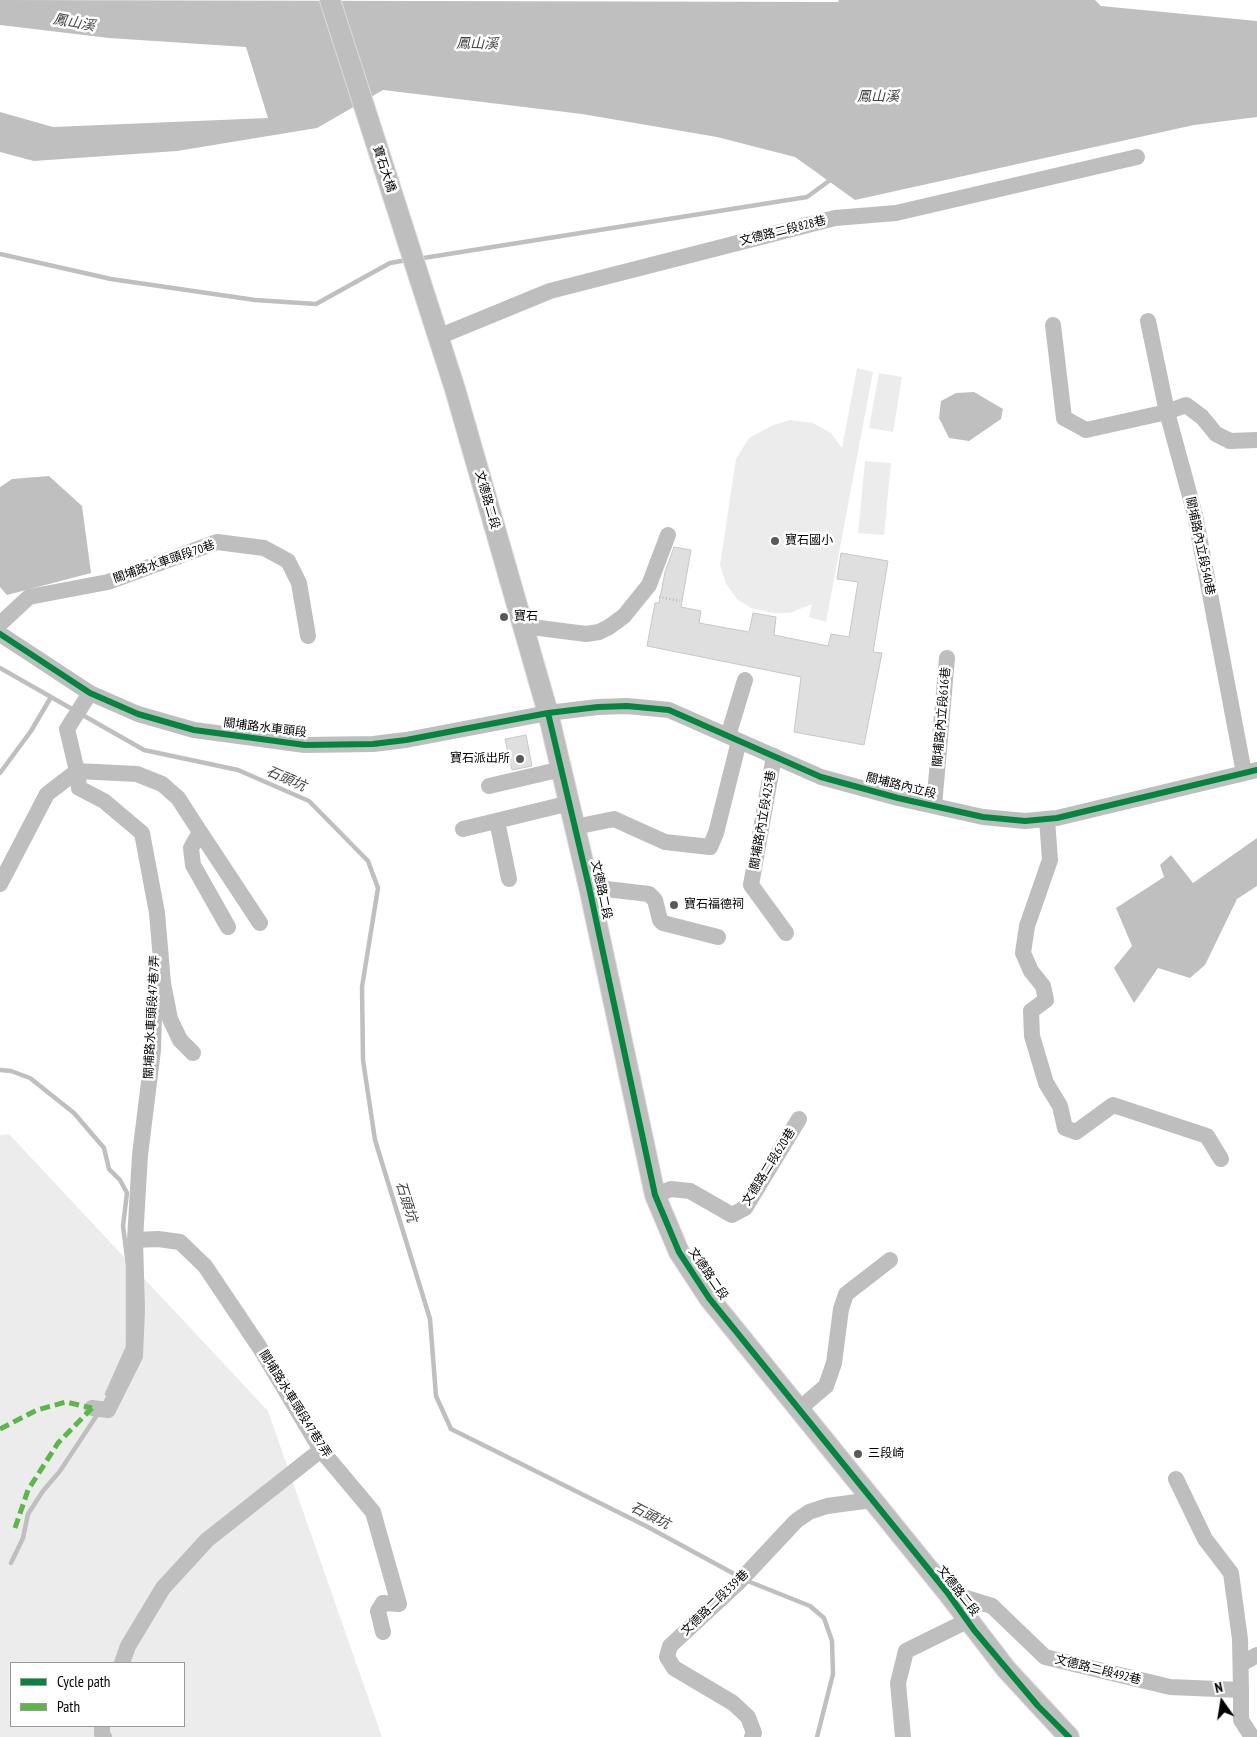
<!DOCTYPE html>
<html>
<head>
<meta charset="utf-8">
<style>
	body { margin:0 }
	#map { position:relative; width:1257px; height:1737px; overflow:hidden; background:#fff; font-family:"PT Sans Narrow",sans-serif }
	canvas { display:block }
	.legend { position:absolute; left:10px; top:1662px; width:175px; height:65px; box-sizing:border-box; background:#fff; border:1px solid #999; margin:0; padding:6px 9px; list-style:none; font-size:15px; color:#000 }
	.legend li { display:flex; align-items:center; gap:10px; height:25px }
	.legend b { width:25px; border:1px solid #999 }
	.north { position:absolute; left:1197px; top:1677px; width:50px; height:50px; -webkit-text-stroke:4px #fff; paint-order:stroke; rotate:347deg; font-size:14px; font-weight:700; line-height:20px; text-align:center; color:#000 }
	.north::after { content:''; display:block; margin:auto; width:18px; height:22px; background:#000; clip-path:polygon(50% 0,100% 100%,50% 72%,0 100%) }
</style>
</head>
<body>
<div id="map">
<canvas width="1257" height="1737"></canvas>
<ul class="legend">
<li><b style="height:6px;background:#00873e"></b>Cycle path</li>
<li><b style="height:6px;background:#58b947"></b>Path</li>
</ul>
<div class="north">N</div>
</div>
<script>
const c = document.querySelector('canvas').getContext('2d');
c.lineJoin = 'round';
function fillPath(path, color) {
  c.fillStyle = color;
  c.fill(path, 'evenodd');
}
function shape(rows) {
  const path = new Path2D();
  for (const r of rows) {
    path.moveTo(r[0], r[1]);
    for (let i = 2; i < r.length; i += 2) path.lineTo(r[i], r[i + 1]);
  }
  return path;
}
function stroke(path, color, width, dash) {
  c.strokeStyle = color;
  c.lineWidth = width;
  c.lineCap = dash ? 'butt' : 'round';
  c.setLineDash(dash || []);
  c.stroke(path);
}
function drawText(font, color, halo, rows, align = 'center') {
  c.font = font + ' "PT Sans Narrow","Noto Sans TC",sans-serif';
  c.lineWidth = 5;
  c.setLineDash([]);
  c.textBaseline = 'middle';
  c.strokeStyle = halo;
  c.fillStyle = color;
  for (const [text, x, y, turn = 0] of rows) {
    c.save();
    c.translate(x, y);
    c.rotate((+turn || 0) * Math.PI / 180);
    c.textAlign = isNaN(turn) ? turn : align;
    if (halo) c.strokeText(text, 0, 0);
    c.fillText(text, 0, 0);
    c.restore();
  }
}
fillPath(shape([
	[857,368,873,372,826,622,809,617,812,604,790,613,773,613,751,608,737,599,726,584,720,565,736,459,749,438,771,426,790,420,813,423,831,433,842,448],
	[879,373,902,377,893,432,869,428],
	[865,461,891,463,884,535,858,533],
	[9,1134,268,1411,382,1737,0,1737,0,1135],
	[11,1663,184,1663,184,1726,11,1726]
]), '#ececec');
fillPath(shape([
	[0,0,838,2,839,0,1095,0,1101,6,1257,21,1257,117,1194,125,855,200,795,157,717,137,582,114,383,90,317,128,177,151,34,161,0,152,0,112,53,127,268,118,246,47,109,38,0,25],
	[974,392,1003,409,1001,419,969,441,949,438,939,418,941,401,956,393],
	[49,476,82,506,91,573,7,595,0,587,0,487,12,479],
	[1257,838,1257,886,1237,899,1205,965,1190,978,1158,968,1134,1003,1114,968,1132,946,1116,908,1164,877,1160,865,1171,855,1193,883]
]), '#bfbfbf');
stroke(shape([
	[0,254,111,279,255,300,316,304,390,263,407,260],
	[417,259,807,197,833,178],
	[0,668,144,750,238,770,309,801,368,861,378,888,362,987,363,1060,375,1140,430,1319,436,1396,451,1429,646,1526,738,1576],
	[0,773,31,731,51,697],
	[0,1070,11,1071,30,1078,74,1113,104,1148,109,1169,120,1180,127,1193,123,1226,128,1265,128,1347,107,1394],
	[11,1563,23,1538,28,1514,43,1491,60,1471,99,1412],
	[745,1580,810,1606,824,1618,832,1641,833,1674,817,1737]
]), '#bfbfbf', 4.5);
const building = shape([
	[674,547,691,550,681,607,701,611,699,623,749,632,753,613,776,617,774,635,828,646,831,634,849,637,858,582,837,579,841,553,888,561,873,652,882,653,864,745,794,732,801,677,647,646,655,603,659,603,665,572,674,547],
	[526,735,532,766,512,770,505,739,526,735]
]);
fillPath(building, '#dfdfdf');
stroke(building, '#c7c7c7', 1);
const major = shape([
	[330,0,455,389,548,713,589,887,655,1195,679,1252,709,1298,947,1592,1006,1669,1069,1737]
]);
stroke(major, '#dbdbdb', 22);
stroke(shape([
	[659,597,680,601]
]), '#b9b9b9', 2.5, [1, 2.5]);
stroke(shape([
	[1148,321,1167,412,1195,515,1244,773],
	[1053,325,1064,418,1086,430,1167,412,1186,405,1202,417,1216,434,1230,441,1257,440],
	[438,337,550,291,835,218,896,213,1137,157],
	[0,624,29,597,108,582,217,542,264,548,288,561,299,583,308,636],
	[524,626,586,634,599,632,609,627,624,616,649,585,668,535],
	[0,634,90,693,138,714,194,730,305,745,373,744,406,740,548,713,598,707,627,706,669,710,821,777,898,798,983,817,1025,821,1057,818,1257,770],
	[728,736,745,680],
	[774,756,751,885,786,933],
	[489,786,562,769],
	[934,806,947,658],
	[1047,819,1050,860,1027,926,1023,953,1031,971,1043,986,1046,1000,1031,1011,1032,1036,1046,1083,1060,1106,1065,1128,1076,1132,1113,1105,1207,1136,1221,1159],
	[497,821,509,879],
	[575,827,614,819,665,842,710,847,716,833,739,741],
	[463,829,570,803],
	[200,832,260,923],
	[0,884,47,794,77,771,67,729,90,693],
	[589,887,649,894,655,900,660,920,663,923,718,937],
	[193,1053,180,1040,170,1019,163,983,157,913,142,833,104,801,79,788,77,771,137,774,162,784,178,798,200,832,191,848,193,865,228,927],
	[655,1195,671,1189,690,1191,732,1215,745,1208,799,1119],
	[135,1240,158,1239,180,1242,205,1266,260,1348,321,1450,373,1512,399,1604,383,1603,378,1611,383,1632],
	[92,1408,108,1410,135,1356,137,1310,135,1240,140,1155,153,1050,155,978],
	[798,1410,826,1386,834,1363,841,1309,846,1294,890,1260],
	[1176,1479,1205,1539,1231,1573,1240,1639,1241,1690],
	[947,1592,992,1606,1045,1657,1170,1687,1241,1690,1241,1720,1252,1737],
	[122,1663,128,1646,163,1588,207,1540,321,1450],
	[1241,1664,1257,1655],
	[102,1726,102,1734,104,1737],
	[752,1737,754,1733,748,1717,733,1703,674,1668,667,1657,670,1646,737,1584,796,1521,809,1512,827,1506,872,1500],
	[903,1737,898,1683,906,1651,967,1621]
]), '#bebebe', 16);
stroke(major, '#bebebe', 20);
stroke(shape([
	[0,1429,37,1410,66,1402,92,1408],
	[15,1528,28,1490,58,1443,92,1408]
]), '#58b947', 5, [10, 5]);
stroke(shape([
	[0,634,90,693,138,714,194,730,305,745,373,744,406,740,548,713,598,707,627,706,669,710,821,777,898,798,983,817,1025,821,1057,818,1257,770],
	[548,713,589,887,655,1195,679,1252,709,1298,947,1592,974,1630,1038,1706,1069,1737]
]), '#00873e', 6);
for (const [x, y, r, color] of [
	[775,541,5,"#595959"],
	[504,617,5,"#595959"],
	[520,759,5,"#595959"],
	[674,905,5,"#595959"],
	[858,1454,5,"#595959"]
]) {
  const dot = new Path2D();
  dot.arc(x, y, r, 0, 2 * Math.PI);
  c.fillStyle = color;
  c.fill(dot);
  stroke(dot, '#fff', 2);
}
drawText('12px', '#000', '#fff', [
	["寶石大橋",384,169,72],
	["文德路二段828巷",783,231,-14],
	["文德路二段",487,500,74],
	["關埔路內立段540巷",1200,546,78],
	["關埔路水車頭段70巷",164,562,-19],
	["關埔路內立段616巷",942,717,-85],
	["關埔路水車頭段",265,728,7],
	["關埔路內立段",901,786,14],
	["關埔路內立段425巷",763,820,-80],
	["文德路二段",601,890,78],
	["關埔路水車頭段47巷7弄",152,1017,-87],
	["文德路二段620巷",769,1167,-58],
	["文德路二段",708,1274,56],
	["關埔路水車頭段47巷7弄",295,1404,58],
	["文德路二段",958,1591,52],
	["文德路二段339巷",715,1603,-44],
	["文德路二段492巷",1098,1670,14]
]);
drawText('12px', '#000', '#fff', [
	["寶石國小",785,541],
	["寶石",514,617],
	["寶石派出所",510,759,"right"],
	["寶石福德祠",684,905],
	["三段崎",868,1454]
], 'left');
drawText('italic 14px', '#444', '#fff', [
	["鳳山溪",74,23,10],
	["鳳山溪",477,44,1],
	["鳳山溪",878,97],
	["石頭坑",286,779,24],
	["石頭坑",406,1202,73],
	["石頭坑",650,1516,27]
]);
</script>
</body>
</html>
